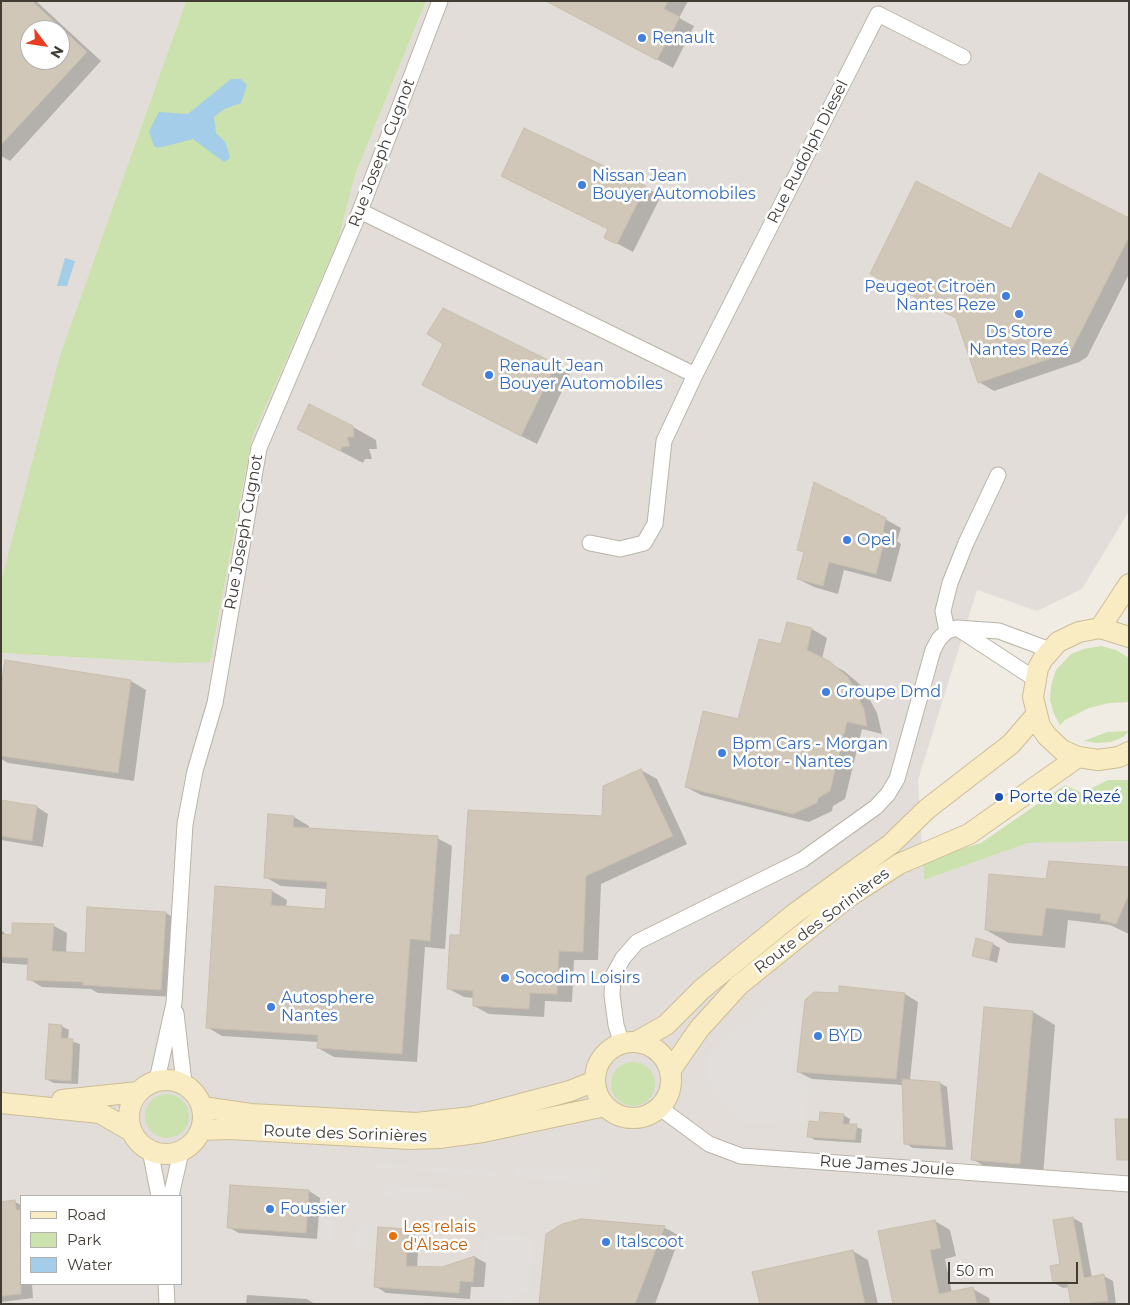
<!DOCTYPE html>
<html>
<head>
<meta charset="utf-8">
<style>
	body { margin:0 }
	#map { position:relative; width:1130px; height:1305px; overflow:hidden; background:#f0ece3; font-family:Montserrat,sans-serif }
	canvas { display:block }
	.frame { position:absolute; inset:0; border:2px solid #413c34; pointer-events:none }
	.legend { position:absolute; left:20px; top:1195px; width:162px; height:90px; box-sizing:border-box; background:#fff; border:1px solid #b3b1ae; margin:0; padding:6px 9px; list-style:none; font-size:15px; color:#413c34 }
	.legend li { display:flex; align-items:center; gap:10px; height:25px }
	.legend b { width:25px; border:1px solid #b3b1ae }
	.north { position:absolute; left:20px; top:20px; width:50px; height:50px; box-sizing:border-box; background:#fff; border:1px solid #b3b1ae; border-radius:50%; rotate:121deg; font-size:14px; font-weight:700; line-height:20px; text-align:center; color:#413c34 }
	.north::after { content:''; display:block; margin:auto; width:18px; height:22px; background:#e83d22; clip-path:polygon(50% 0,100% 100%,50% 72%,0 100%) }
	.scale { position:absolute; left:948px; top:1262px; width:130px; height:22px; box-sizing:border-box; border:2px solid #413c34; border-top:0; padding-left:6px; font-size:15px; line-height:18px; white-space:nowrap; color:#413c34; -webkit-text-stroke:4px #fff; paint-order:stroke }
</style>
</head>
<body>
<div id="map">
<canvas width="1130" height="1305"></canvas>
<div class="frame"></div>
<ul class="legend">
<li><b style="height:6px;background:#f9ecc3"></b>Road</li>
<li><b style="height:14px;background:#cbe1ae"></b>Park</li>
<li><b style="height:14px;background:#a3cde9"></b>Water</li>
</ul>
<div class="north">N</div>
<div class="scale">50 m</div>
</div>
<script>
const c = document.querySelector('canvas').getContext('2d');
c.lineJoin = 'round';
function fillPath(path, color) {
  c.fillStyle = color;
  c.fill(path, 'evenodd');
}
function shape(rows) {
  const path = new Path2D();
  for (const r of rows) {
    if (r.length === 3) {
      path.moveTo(r[0] + r[2], r[1]);
      path.arc(r[0], r[1], r[2], 0, 2 * Math.PI);
      continue;
    }
    path.moveTo(r[0], r[1]);
    for (let i = 2; i < r.length; i += 2) path.lineTo(r[i], r[i + 1]);
  }
  return path;
}
function stroke(path, color, width, dash) {
  c.strokeStyle = color;
  c.lineWidth = width;
  c.lineCap = dash ? 'butt' : 'round';
  c.setLineDash(dash || []);
  c.stroke(path);
}
function drawText(font, color, halo, rows, align = 'center') {
  c.font = font + ' Montserrat,sans-serif';
  c.lineWidth = 5;
  c.setLineDash([]);
  c.textBaseline = 'middle';
  c.strokeStyle = halo;
  c.fillStyle = color;
  for (const [text, x, y, turn = 0] of rows) {
    c.save();
    c.translate(x, y);
    c.rotate((+turn || 0) * Math.PI / 180);
    c.textAlign = isNaN(turn) ? turn : align;
    if (halo) c.strokeText(text, 0, 0);
    c.fillText(text, 0, 0);
    c.restore();
  }
}
fillPath(shape([
	[1,1,186,1,59,358,1,581],
	[30,30,60,30,60,60,30,60],
	[426,1,1129,1,1129,511,1082,589,1037,611,977,590,918,780,924,880,1028,843,1129,841,1129,1304,1,1304,1,653,178,663,210,661,252,438,338,241,355,175],
	[21,1196,181,1196,181,1284,21,1284]
]), '#e2ddd8');
fillPath(shape([
	[186,1,426,1,355,175,338,241,252,438,210,662,178,663,1,653,1,581,59,358],
	[1101,646,1116,650,1129,658,1129,702,1109,703,1089,708,1065,720,1060,725,1054,714,1050,700,1051,686,1056,670,1071,654,1084,649],
	[1129,731,1123,737,1111,742,1097,743,1084,741,1107,732],
	[1108,780,1129,780,1129,841,1028,843,924,880,923,860,981,843,1065,785,1082,793],
	[633,1084,22],
	[167,1116,22]
]), '#cbe1ae');
fillPath(shape([
	[779,997,802,998,792,1078,809,1080,805,1122,743,1124,705,1081,707,1052],
	[376,1163,501,1172,501,1177,376,1168],
	[516,1165,602,1170,601,1184,515,1178],
	[382,1185,464,1190,463,1203,381,1197],
	[321,1218,333,1219,332,1241,320,1240],
	[357,1221,370,1222,368,1248,355,1247],
	[484,1233,534,1237,530,1292,518,1292,517,1302,479,1299]
]), '#e1dedb');
fillPath(shape([
	[231,79,241,79,247,85,241,103,224,109,214,117,216,133,226,143,230,158,224,162,193,139,158,148,154,146,149,131,159,112,188,114],
	[65,258,75,261,67,286,57,286]
]), '#a3cde9');
fillPath(shape([
	[1,1,36,1,101,61,10,161,1,156],
	[30,30,60,30,60,60,30,60],
	[547,1,688,1,679,18,694,26,673,68],
	[645,187,661,196,633,252,605,237],
	[1129,219,1129,274,1087,357,1079,362,994,391,979,382,958,318,1011,231],
	[444,310,570,374,537,444,439,394,445,344],
	[353,427,376,440,377,449,369,449,372,459,365,459,363,463,321,441],
	[885,519,901,528,897,541,901,544,891,582,844,570,838,594,814,587,798,579,805,553,798,549],
	[812,629,827,638,822,659,844,671,863,687,877,713,882,734,862,729,845,799,833,806,832,811,809,822,701,795,686,787,739,721,782,646],
	[6,662,131,681,146,690,134,781,8,763,1,759,1,696],
	[641,770,657,779,687,844,601,884,598,960,574,960,572,1002,545,1001,544,1017,489,1014,474,1006,474,998,464,997,449,989,462,936,604,817],
	[1,802,37,807,48,814,43,847,1,840],
	[294,817,309,826,309,829,437,838,452,846,445,949,425,947,417,1062,334,1057,318,1048,319,1042,222,1036,207,1027,272,891,287,900,286,908,326,910,328,889,281,886,265,877],
	[1129,868,1129,934,1110,925,1068,920,1065,948,1009,943,986,930,1047,881],
	[166,913,179,921,175,997,98,993,91,989,42,987,29,979,29,965,1,963,1,930,12,940,54,926,67,933,66,953,86,954],
	[993,944,1000,948,997,963,973,955],
	[905,994,918,1002,910,1080,940,1083,947,1087,953,1150,913,1148,905,1143,903,1085,812,1079,798,1072],
	[1033,1012,1055,1025,1043,1176,995,1172,972,1159],
	[61,1026,69,1030,68,1040,80,1044,78,1084,54,1083,46,1079],
	[843,1115,850,1119,849,1125,862,1129,861,1143,815,1140,809,1136,820,1123],
	[309,1191,320,1198,317,1239,239,1233,228,1227],
	[15,1202,21,1205,21,1284,32,1284,33,1298,1,1302,1,1203],
	[1073,1218,1082,1223,1092,1278,1104,1276,1113,1281,1116,1304,1073,1304,1070,1287,1063,1288,1054,1283,1062,1265,1054,1221],
	[581,1220,665,1228,680,1236,655,1304,541,1304],
	[935,1221,950,1230,956,1256,945,1259,952,1293,973,1289,989,1298,990,1304,895,1304],
	[379,1228,408,1230,419,1237,417,1268,434,1269,451,1267,475,1257,486,1263,484,1287,471,1287,470,1299,386,1293,375,1286],
	[853,1251,868,1260,878,1304,761,1304],
	[247,1295,307,1299,315,1304,246,1304]
]), '#0003');
const building = shape([
	[1,1,32,1,87,52,1,145,1,1],
	[30,30,60,30,60,60,30,60,30,30],
	[546,1,668,1,664,9,680,17,657,60,546,1],
	[524,128,646,186,617,244,604,238,608,229,501,176,524,128],
	[1039,173,1129,218,1129,237,1072,349,1064,354,978,383,956,318,870,274,916,181,1011,229,1039,173],
	[443,308,556,364,521,436,422,385,443,344,427,334,443,308],
	[309,404,353,426,354,437,347,437,350,446,342,447,340,451,297,429,309,404],
	[814,482,886,518,883,531,886,534,876,574,829,562,823,586,797,579,804,552,797,550,814,482],
	[787,622,812,628,807,650,829,661,848,677,864,709,867,726,847,722,830,791,818,798,817,803,793,814,685,787,703,711,738,719,759,639,781,644,787,622],
	[5,660,131,680,118,773,1,756,1,687,5,660],
	[641,769,673,836,586,876,583,952,559,951,557,994,530,993,529,1009,473,1006,473,991,447,989,450,935,460,935,468,810,602,816,603,786,641,769],
	[1,800,37,806,32,841,1,836,1,800],
	[268,814,294,816,293,827,438,836,430,941,410,939,402,1054,317,1048,318,1035,206,1028,215,886,272,890,271,905,325,909,327,882,264,878,268,814],
	[1049,861,1129,867,1129,894,1116,924,1100,920,1101,914,1046,908,1042,936,985,930,989,874,1046,879,1049,861],
	[87,907,166,912,161,990,83,985,83,982,27,980,28,958,1,957,1,934,12,935,12,923,54,924,52,951,85,953,87,907],
	[976,938,993,943,989,960,972,956,976,938],
	[839,986,905,993,896,1079,797,1072,805,1000,814,992,839,993,839,986],
	[984,1007,1033,1011,1020,1164,971,1160,984,1007],
	[49,1024,62,1025,61,1038,73,1039,71,1081,45,1079,49,1024],
	[902,1079,940,1082,946,1147,904,1144,902,1079],
	[820,1112,844,1114,843,1124,857,1124,855,1140,807,1137,809,1121,819,1122,820,1112],
	[1115,1119,1129,1119,1129,1160,1117,1160,1115,1119],
	[230,1185,309,1190,306,1233,227,1228,230,1185],
	[15,1200,16,1210,21,1210,21,1294,1,1296,1,1202,15,1200],
	[1073,1217,1084,1278,1104,1274,1108,1301,1071,1304,1067,1281,1053,1283,1050,1266,1060,1264,1053,1220,1073,1217],
	[581,1219,665,1226,635,1304,539,1304,546,1234,562,1224,581,1219],
	[935,1220,941,1248,930,1250,939,1294,973,1287,977,1304,893,1304,878,1231,935,1220],
	[378,1227,408,1229,406,1266,442,1267,475,1256,473,1282,460,1281,459,1293,374,1287,378,1227],
	[853,1250,865,1304,760,1304,752,1272,853,1250]
]);
fillPath(building, '#d0c7b9');
stroke(building, '#cabfad', 1);
const street = shape([
	[360,211,695,375],
	[590,543,620,549,644,543,655,524,664,441,695,375,878,14,963,57],
	[947,631,943,611,950,583,966,543,998,475],
	[1035,679,957,628,999,631,1050,650],
	[176,1013,184,1083],
	[622,1044,616,1025,612,995,613,976,623,958,637,942,802,860,876,807,888,794,897,779,933,650,939,639,947,631,957,628],
	[157,1080,174,1003,185,824,195,771,215,703,259,448,360,211,440,1],
	[660,1108,709,1144,741,1156,1129,1184],
	[150,1150,159,1196],
	[171,1196,181,1152],
	[166,1284,167,1304]
]);
const secondary = shape([
	[1100,628,1129,584],
	[1129,637,1100,628,1079,632,1058,642,1043,659,1038,668,1033,697,1040,726,1047,736,1062,750,1078,757,1098,760,1119,757,1129,752],
	[633,1080,38],
	[636,1042,666,1025,702,989,794,914,891,844,927,809,1011,744,1036,715],
	[670,1071,699,1029,739,985,847,898,899,864,969,834,1078,757],
	[166,1117,37],
	[62,1100,138,1092],
	[1,1103,100,1113,131,1131],
	[202,1107,251,1114,416,1123,472,1117,570,1091,595,1081],
	[201,1130,230,1129,410,1139,439,1138,483,1132,605,1106]
]);
stroke(street, '#bab3a7', 17);
stroke(secondary, '#ccbd96', 22);
stroke(street, '#fff', 15);
stroke(secondary, '#f9ecc3', 20);
for (const [x, y, r, color] of [
	[642,38,5,"#3f7fe0"],
	[582,185,5,"#3f7fe0"],
	[1006,296,5,"#3f7fe0"],
	[1019,314,5,"#3f7fe0"],
	[489,375,5,"#3f7fe0"],
	[847,540,5,"#3f7fe0"],
	[826,692,5,"#3f7fe0"],
	[722,753,5,"#3f7fe0"],
	[999,797,5,"#1a4fb4"],
	[505,978,5,"#3f7fe0"],
	[271,1007,5,"#3f7fe0"],
	[818,1036,5,"#3f7fe0"],
	[270,1209,5,"#3f7fe0"],
	[393,1236,5,"#e8710a"],
	[606,1242,5,"#3f7fe0"]
]) {
  const dot = new Path2D();
  dot.arc(x, y, r, 0, 2 * Math.PI);
  c.fillStyle = color;
  c.fill(dot);
  stroke(dot, '#fff', 2);
}
drawText('16px', '#366cbe', '#fff', [
	["Renault",652,38],
	["Nissan Jean",592,176],
	["Bouyer Automobiles",592,194],
	["Peugeot Citroën",996,287,"right"],
	["Nantes Reze",996,305,"right"],
	["Ds Store",1019,332,"center"],
	["Nantes Rezé",1019,350,"center"],
	["Renault Jean",499,366],
	["Bouyer Automobiles",499,384],
	["Opel",857,540],
	["Groupe Dmd",836,692],
	["Bpm Cars - Morgan",732,744],
	["Motor - Nantes",732,762],
	["Socodim Loisirs",515,978],
	["Autosphere",281,998],
	["Nantes",281,1016],
	["BYD",828,1036],
	["Foussier",280,1209],
	["Italscoot",616,1242]
], 'left');
drawText('16px', '#413c34', '#fff', [
	["Rue Rudolph Diesel",808,152,-63],
	["Rue Joseph Cugnot",382,153,-69],
	["Rue Joseph Cugnot",244,532,-80],
	["Route des Sorinières",822,921,-37],
	["Route des Sorinières",345,1134,2],
	["Rue James Joule",887,1166,4]
]);
drawText('16px', '#164399', '#fff', [
	["Porte de Rezé",1009,797]
], 'left');
drawText('16px', '#c56008', '#fff', [
	["Les relais",403,1227],
	["d'Alsace",403,1245]
], 'left');
</script>
</body>
</html>
